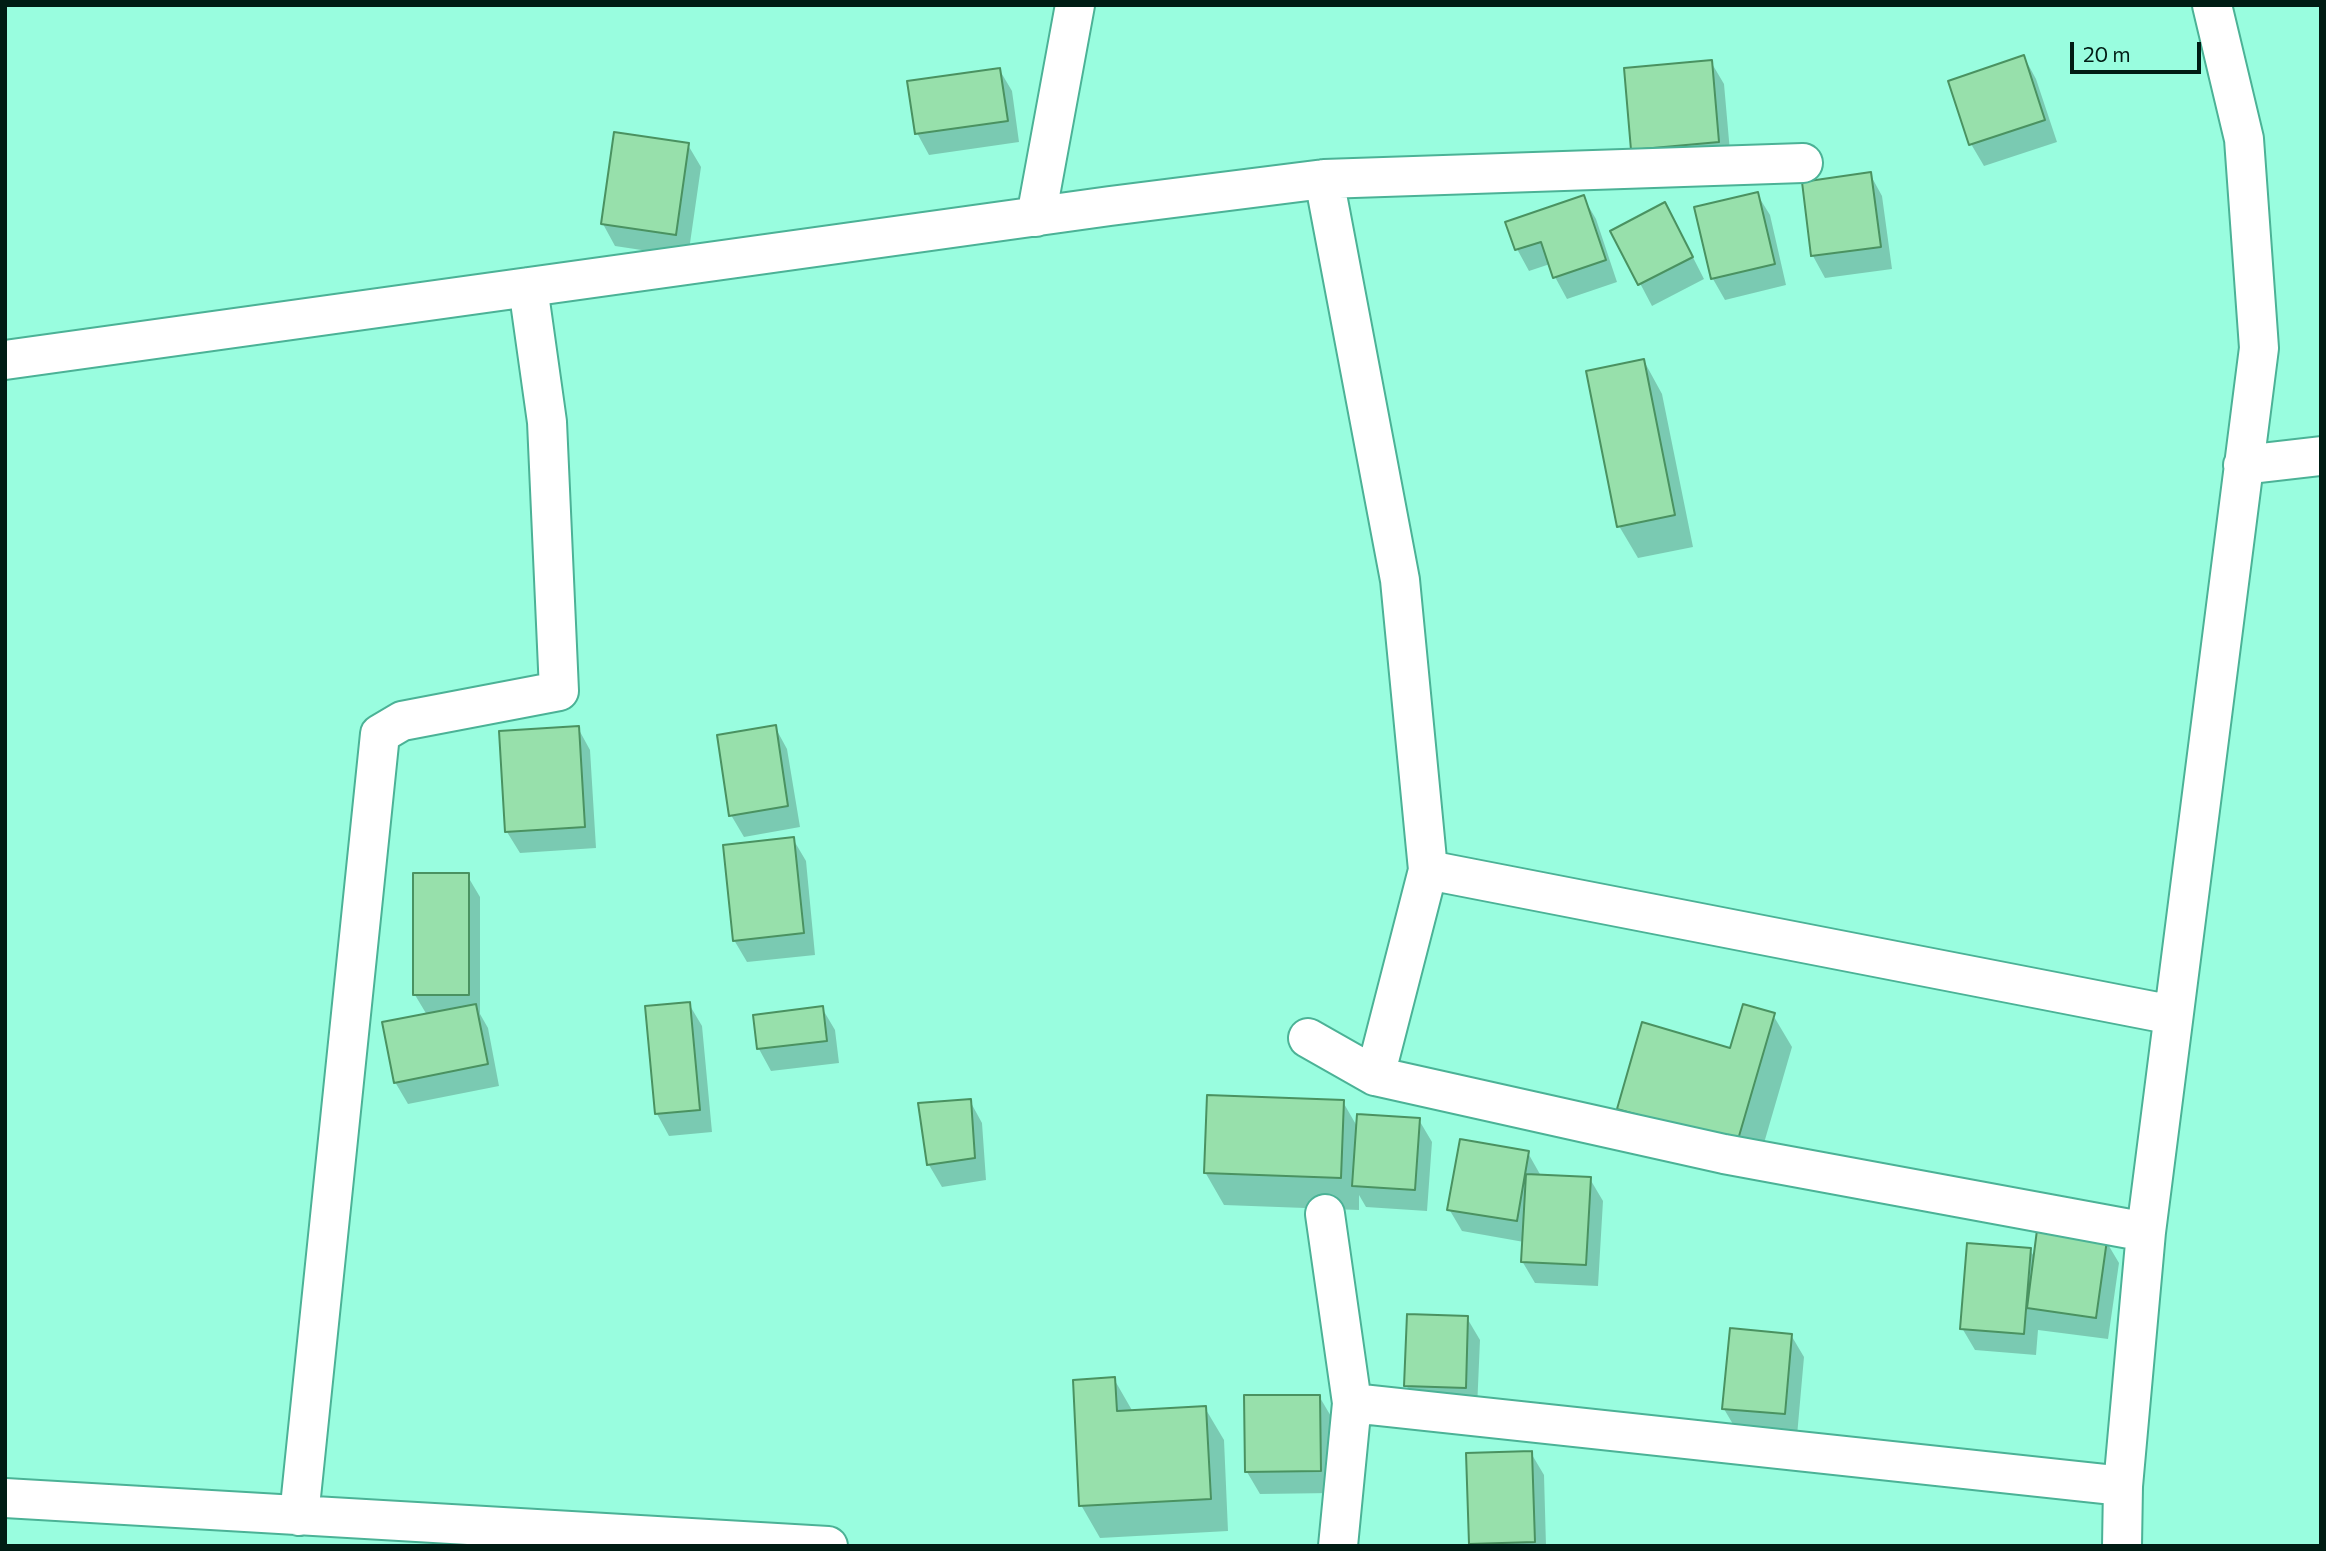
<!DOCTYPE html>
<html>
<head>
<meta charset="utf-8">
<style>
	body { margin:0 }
	#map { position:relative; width:2326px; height:1551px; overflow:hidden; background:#99fddf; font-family:Commissioner,sans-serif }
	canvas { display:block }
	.frame { position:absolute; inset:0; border:7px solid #001c14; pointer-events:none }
	.scale { position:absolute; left:2070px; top:42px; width:131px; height:32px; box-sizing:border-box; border:4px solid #001c14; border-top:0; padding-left:9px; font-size:21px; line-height:24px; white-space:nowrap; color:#001c14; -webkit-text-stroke:5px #99fddf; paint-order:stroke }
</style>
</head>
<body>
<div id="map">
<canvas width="2326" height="1551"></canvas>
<div class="frame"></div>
<div class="scale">20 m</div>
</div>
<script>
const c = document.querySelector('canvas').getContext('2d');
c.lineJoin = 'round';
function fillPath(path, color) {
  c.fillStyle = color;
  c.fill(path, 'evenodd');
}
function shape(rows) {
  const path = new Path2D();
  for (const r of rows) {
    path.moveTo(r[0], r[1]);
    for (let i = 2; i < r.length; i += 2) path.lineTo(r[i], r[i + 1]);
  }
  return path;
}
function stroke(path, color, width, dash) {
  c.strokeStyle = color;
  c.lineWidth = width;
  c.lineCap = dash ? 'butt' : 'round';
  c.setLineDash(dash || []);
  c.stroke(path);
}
fillPath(shape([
	[2024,57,2036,79,2057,142,1984,166,1971,144,1951,82],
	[1711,62,1724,84,1731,163,1633,149],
	[999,69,1012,91,1019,142,929,155,917,133],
	[688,145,701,167,688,257,615,246,603,224],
	[1870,174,1882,196,1892,269,1825,278,1813,256,1804,184],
	[1757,194,1770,215,1786,285,1725,300,1713,279],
	[1583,197,1596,219,1617,282,1567,299,1555,277,1550,264,1529,271,1517,249],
	[1677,226,1704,279,1652,306,1613,232],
	[1644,361,1662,394,1693,547,1638,558,1619,526],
	[775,727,787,749,800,827,744,837,731,815],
	[578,728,590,750,596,848,520,853,507,832],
	[793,839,806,861,815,955,747,962,734,940],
	[467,875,480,897,480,1014,488,1028,499,1086,408,1104,395,1082,427,1015,415,995],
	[689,1004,702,1026,712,1132,669,1136,657,1114],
	[822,1008,835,1030,839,1063,771,1071,759,1049,755,1017],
	[1773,1015,1792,1047,1755,1174,1638,1141,1619,1108,1731,1050],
	[970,1101,982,1123,986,1180,942,1187,929,1165,920,1105],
	[1343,1102,1358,1128,1419,1120,1432,1142,1427,1211,1366,1207,1359,1195,1359,1210,1224,1205,1205,1172],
	[1528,1153,1541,1176,1590,1179,1603,1201,1598,1286,1535,1283,1522,1261,1524,1242,1462,1231,1449,1209],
	[2106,1241,2119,1263,2108,1339,2038,1330,2036,1355,1975,1350,1962,1328,2030,1250,2035,1258],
	[1467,1318,1480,1340,1477,1409,1419,1407,1406,1385],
	[1791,1335,1804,1357,1797,1436,1737,1431,1724,1409],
	[1114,1379,1133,1412,1205,1408,1224,1440,1228,1531,1100,1538,1081,1505],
	[1319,1396,1332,1418,1333,1493,1260,1494,1247,1472],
	[1531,1453,1544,1475,1546,1546,1472,1546,1471,1544]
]), '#0003');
const building = shape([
	[2024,55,2045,120,1969,145,1948,81,2024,55],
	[1712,60,1719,142,1631,150,1624,68,1712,60],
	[1000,68,1008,121,915,134,907,81,1000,68],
	[614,132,689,143,676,235,601,224,614,132],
	[1871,172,1881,247,1811,256,1802,182,1871,172],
	[1758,192,1775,264,1711,279,1694,207,1758,192],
	[1584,195,1606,260,1553,278,1541,242,1515,250,1505,222,1584,195],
	[1665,202,1693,257,1638,285,1610,231,1665,202],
	[1644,359,1675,515,1617,527,1586,371,1644,359],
	[776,725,788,806,729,816,717,735,776,725],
	[579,726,585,827,505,832,499,731,579,726],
	[794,837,804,933,733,941,723,845,794,837],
	[413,873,469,873,469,995,413,995,413,873],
	[690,1002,700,1110,655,1114,645,1006,690,1002],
	[476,1004,488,1064,394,1083,382,1022,476,1004],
	[1743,1004,1775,1013,1737,1143,1617,1109,1642,1022,1730,1048,1743,1004],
	[823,1006,827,1041,757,1049,753,1015,823,1006],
	[1207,1095,1344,1100,1341,1178,1204,1173,1207,1095],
	[971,1099,975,1158,927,1165,918,1103,971,1099],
	[1357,1114,1420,1118,1415,1190,1352,1186,1357,1114],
	[1460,1139,1529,1151,1517,1221,1447,1210,1460,1139],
	[1526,1174,1591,1177,1586,1265,1521,1262,1526,1174],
	[2037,1230,2107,1240,2096,1318,2027,1308,2037,1230],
	[1967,1243,2031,1248,2024,1334,1960,1329,1967,1243],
	[1407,1314,1468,1316,1466,1388,1404,1386,1407,1314],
	[1730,1328,1792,1334,1785,1414,1722,1409,1730,1328],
	[1115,1377,1117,1411,1206,1406,1211,1499,1079,1506,1073,1380,1115,1377],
	[1244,1395,1320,1395,1321,1471,1245,1472,1244,1395],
	[1532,1451,1535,1542,1469,1544,1466,1453,1532,1451]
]);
fillPath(building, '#97e0ab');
stroke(building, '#4a9261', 2);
const minor = shape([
	[1324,179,1400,580,1428,870,1375,1076],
	[1036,217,1075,5],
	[5,360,1110,206,1324,179,1803,163],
	[2243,465,2321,456],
	[1428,870,2173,1015],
	[1308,1038,1375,1076,1724,1154,2146,1232],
	[1325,1214,1352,1403,2123,1486],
	[5,1498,828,1546],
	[299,1516,380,734,402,721,559,691,547,422,528,287],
	[1338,1546,1352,1403],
	[2122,1546,2123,1486,2146,1232,2259,348,2244,139,2212,5]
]);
stroke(minor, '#4bb296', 42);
stroke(minor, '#fff', 38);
</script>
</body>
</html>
